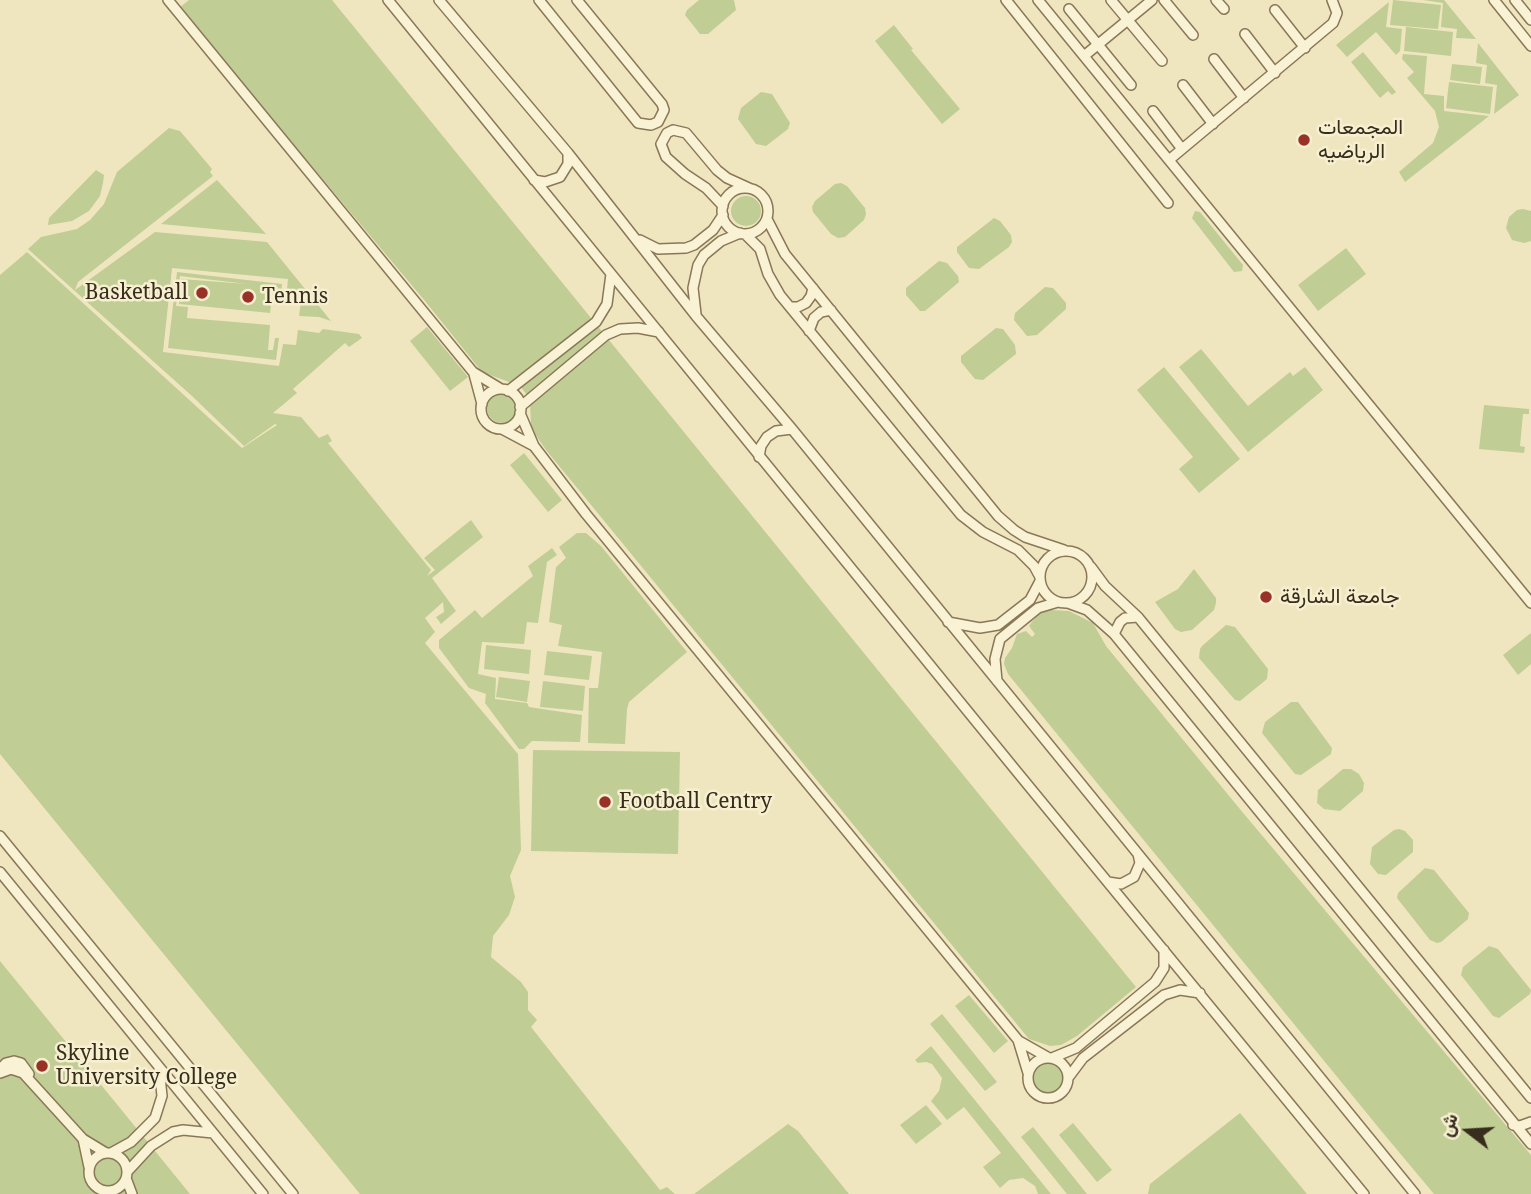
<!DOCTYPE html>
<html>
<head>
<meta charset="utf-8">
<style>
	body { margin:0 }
	#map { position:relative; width:1531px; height:1194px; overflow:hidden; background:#efe6c0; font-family:"Noto Serif",Vazirmatn,serif }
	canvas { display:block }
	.north { position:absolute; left:1433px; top:1096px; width:70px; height:70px; -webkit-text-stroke:5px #f6efd0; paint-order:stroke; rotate:287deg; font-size:19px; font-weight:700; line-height:28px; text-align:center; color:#382d1d }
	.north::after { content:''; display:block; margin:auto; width:24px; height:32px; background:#382d1d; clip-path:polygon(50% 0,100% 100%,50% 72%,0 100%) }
</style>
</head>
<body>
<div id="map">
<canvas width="1531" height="1194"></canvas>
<div class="north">ش</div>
</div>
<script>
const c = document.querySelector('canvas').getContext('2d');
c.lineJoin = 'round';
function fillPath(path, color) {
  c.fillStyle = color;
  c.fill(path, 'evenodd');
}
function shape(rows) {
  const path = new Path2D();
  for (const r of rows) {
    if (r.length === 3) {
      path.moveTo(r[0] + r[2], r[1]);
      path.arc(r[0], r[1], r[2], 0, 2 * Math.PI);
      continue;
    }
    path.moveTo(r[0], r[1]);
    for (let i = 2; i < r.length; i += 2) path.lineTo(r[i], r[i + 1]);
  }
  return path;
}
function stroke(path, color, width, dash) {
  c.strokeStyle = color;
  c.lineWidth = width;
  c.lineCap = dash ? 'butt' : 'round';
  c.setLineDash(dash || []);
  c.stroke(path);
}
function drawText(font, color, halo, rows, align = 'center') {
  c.font = font + ' "Noto Serif",Vazirmatn,serif';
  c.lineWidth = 5;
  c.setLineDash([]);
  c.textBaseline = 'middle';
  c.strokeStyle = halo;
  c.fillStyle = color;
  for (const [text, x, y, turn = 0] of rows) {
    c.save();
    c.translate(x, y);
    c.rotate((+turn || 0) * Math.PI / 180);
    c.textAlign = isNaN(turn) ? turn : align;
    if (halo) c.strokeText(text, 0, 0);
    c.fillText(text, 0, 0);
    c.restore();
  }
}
fillPath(shape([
	[189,0,332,0,1136,987,1077,1036,1061,1045,1050,1046,1029,1039,546,450,535,434,531,425,530,404,527,395,520,386,482,372,425,301,179,8],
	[699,0,734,0,736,10,708,34,700,34,685,15,687,10],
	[1393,0,1441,5,1438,29,1390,25],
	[1423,0,1444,0,1476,39,1456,38,1457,29,1441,27,1443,3],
	[1389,2,1386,27,1402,29,1400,51,1396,55,1376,32,1347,57,1336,45],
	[894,25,913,49,911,50,960,109,942,124,875,41],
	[1406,27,1453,32,1451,56,1404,51],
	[1478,43,1519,95,1494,114,1497,85,1485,83,1487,65,1476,63],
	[1363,52,1396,92,1392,95,1388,91,1380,98,1351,62],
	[1403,54,1427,56,1424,94,1444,96,1444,111,1489,116,1405,182,1399,172,1433,143,1439,127,1435,111,1407,78,1414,72,1402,59],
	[1452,64,1482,67,1480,84,1450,80],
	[1449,82,1493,87,1490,114,1446,108],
	[761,92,772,94,790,123,788,129,766,146,756,144,738,119,741,108],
	[169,128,180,131,212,169,210,172,213,176,78,282,75,290,155,232,267,242,331,321,319,317,299,316,301,301,286,299,288,279,172,268,163,352,279,366,283,344,296,345,298,330,319,333,323,329,359,334,362,338,349,347,345,343,293,389,297,393,273,413,301,417,319,438,328,434,332,441,328,443,431,570,427,576,435,570,424,558,471,520,483,537,432,578,456,611,441,624,436,617,444,612,443,602,425,618,435,632,425,643,518,754,521,850,510,876,515,897,509,915,493,936,491,957,521,982,528,992,528,1010,537,1020,531,1027,660,1190,667,1187,675,1194,360,1194,0,754,0,275,27,252,242,448,277,425,275,424,244,446,192,396,28,249,41,237,77,229,90,220,104,204,117,172],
	[96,170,104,175,103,183,100,196,89,211,72,221,48,225,49,218],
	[217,180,266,234,161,224],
	[841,183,847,186,865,208,866,214,864,220,845,237,838,238,831,234,813,212,812,207,815,201,835,184],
	[746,211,15],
	[1523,209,1531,211,1531,241,1524,243,1512,240,1506,228,1509,217,1517,210],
	[1195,211,1200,212,1243,265,1242,271,1234,272,1192,218],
	[994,218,1000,221,1011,235,1012,242,1009,247,979,269,969,268,957,252,957,247],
	[1346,248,1366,274,1318,311,1298,285],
	[939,261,947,263,958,276,959,282,925,311,920,311,906,295,906,288],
	[177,272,282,284,280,304,276,304,278,287,273,287,270,313,179,304,181,279,247,284,180,276,176,306,188,307,187,318,270,325,268,350,273,350,275,338,279,338,276,360,168,348],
	[1045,287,1053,288,1066,303,1066,309,1037,335,1027,336,1014,320,1015,313],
	[427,327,468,377,450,391,410,341],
	[996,328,1003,329,1015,345,1016,354,983,380,975,379,961,362,961,356],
	[1201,349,1248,406,1290,372,1293,376,1305,367,1323,390,1248,452,1179,367],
	[1164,367,1240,459,1199,493,1179,469,1193,457,1137,390],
	[502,408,15],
	[1484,405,1529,409,1529,414,1523,414,1520,446,1525,447,1524,453,1479,449],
	[524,453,562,500,548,512,510,465],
	[577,533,586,533,601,546,687,652,629,702,627,709,625,744,588,743,589,688,598,688,602,652,558,646,562,625,549,622,556,567,566,558,559,547],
	[552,548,557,555,547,562,538,623,527,622,524,644,482,642,478,674,496,678,495,699,527,703,529,707,582,715,580,742,532,741,524,749,519,749,485,703,486,694,469,688,439,648,439,640,475,610,482,618,533,576,528,566],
	[1194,569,1216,598,1216,603,1214,610,1192,630,1181,632,1175,629,1155,602,1178,589],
	[1051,610,1069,611,1093,623,1106,646,1244,814,1531,1155,1531,1194,1434,1194,1383,1133,1008,674,1004,664,1005,658,1012,648,1017,634,1026,631,1032,637,1035,634,1029,626,1031,623,1040,613],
	[1226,625,1235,627,1268,669,1267,679,1240,701,1235,700,1199,658,1200,649,1202,646],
	[1531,633,1531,664,1518,675,1503,655],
	[486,645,531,650,529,674,484,669],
	[547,651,592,656,589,680,544,675],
	[499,677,530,681,527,702,496,697],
	[543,681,585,686,583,711,540,707],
	[1291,702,1298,702,1332,748,1331,754,1301,775,1295,774,1262,733,1265,722],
	[533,750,680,752,678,854,531,851],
	[1343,769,1351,769,1359,774,1364,783,1363,791,1340,811,1324,809,1317,803,1318,790],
	[1399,829,1405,831,1413,840,1413,852,1386,875,1378,874,1370,864,1372,847,1394,830],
	[1425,868,1434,870,1469,913,1468,919,1441,942,1437,943,1430,940,1397,898,1398,893],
	[1489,946,1498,949,1531,990,1530,994,1499,1018,1493,1016,1461,975,1463,967],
	[0,961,164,1162,190,1194,0,1194],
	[969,995,1008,1041,994,1053,955,1006],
	[942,1014,997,1082,985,1091,930,1024],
	[931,1046,1051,1194,1038,1194,1035,1186,1023,1178,1009,1180,1000,1188,983,1167,1001,1153,964,1107,947,1120,931,1101,939,1091,942,1078,932,1064,926,1062,918,1063,915,1060],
	[1048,1078,15],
	[926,1105,942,1124,916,1144,900,1125],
	[1240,1113,1307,1194,1148,1194,1150,1184],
	[1073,1123,1112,1170,1097,1182,1059,1135],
	[788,1124,798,1131,849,1194,694,1194],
	[1033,1127,1087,1194,1067,1194,1021,1137]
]), '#c0cd94');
const minor = shape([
	[168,0,473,372,501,389],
	[388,0,1018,773,1364,1194],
	[439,0,568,153,696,316,792,429,1415,1194],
	[539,0,638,123,651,125,658,122,664,110,662,104,577,0],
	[1006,0,1168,203],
	[1038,0,1531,603],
	[1111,0,1162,61],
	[1164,0,1193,35],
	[1216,0,1224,9],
	[1494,0,1531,46],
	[1515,0,1531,20],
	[1069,9,1131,85],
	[1275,10,1305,48],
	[1245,34,1275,73],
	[1084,56,1152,0],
	[1214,59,1244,98],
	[1183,85,1213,124],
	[1153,111,1182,149],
	[1169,160,1333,23,1337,13,1332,0],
	[534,180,545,182,560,177,568,164,568,153],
	[745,211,23],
	[723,206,706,188,685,174,666,157,661,144,667,133,673,130,686,133,717,170,727,178,749,188],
	[767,219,785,254,998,516,1014,530,1025,537,1064,550],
	[745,234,760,249,768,274,780,295,961,515,983,532,1018,550,1034,566,1040,577],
	[640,240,658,249,686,248,694,245,713,230,723,215],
	[790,307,798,307,806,303,811,296,813,288],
	[696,314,693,288,698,265,704,255,721,241,740,233],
	[809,331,814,318,821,312,831,310],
	[474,374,482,404],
	[501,409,20],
	[508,391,596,322,607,304,611,274],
	[520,407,606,335,620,329,638,328,659,332],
	[520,413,534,446,586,514,1018,1040,1028,1073],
	[502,429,532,445],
	[759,457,761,446,767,437,776,431,792,429],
	[1066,577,26],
	[1091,567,1105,586,1138,617,1531,1098],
	[1068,603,1087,610,1114,634,1531,1144],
	[948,622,980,628,998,625,1030,600,1040,581],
	[1114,634,1120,622,1125,618,1138,617],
	[997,681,995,659,1000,639,1038,608,1058,602],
	[0,836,293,1194],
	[0,872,263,1194],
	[1108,882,1121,884,1134,877,1140,863,1138,854],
	[1019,1041,1049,1058],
	[1052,1058,1076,1048,1155,982,1164,968,1164,950],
	[1048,1078,20],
	[0,1069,6,1063,14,1061,21,1063,29,1074],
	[0,1073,11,1069,23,1073,83,1139,106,1153],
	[1068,1078,1083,1058,1164,995,1180,990,1200,993],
	[1513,1125,1520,1126,1531,1122],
	[83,1139,89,1167],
	[108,1172,19],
	[111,1153,131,1142,155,1118,162,1096,159,1067],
	[127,1172,151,1146,173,1132,183,1130,213,1133],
	[126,1178,132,1194]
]);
stroke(minor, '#897758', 12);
stroke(minor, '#faf2d4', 9);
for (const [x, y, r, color] of [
	[1304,140,7,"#993226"],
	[202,293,7,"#993226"],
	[248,297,7,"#993226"],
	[1266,597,7,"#993226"],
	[605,802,7,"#993226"],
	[42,1066,7,"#993226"]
]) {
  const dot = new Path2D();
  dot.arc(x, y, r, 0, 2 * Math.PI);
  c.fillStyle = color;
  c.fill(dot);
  stroke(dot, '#f6efd0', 2.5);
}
drawText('21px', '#382d1d', '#f6efd0', [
	["المجمعات",1318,128],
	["الرياضيه",1318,152],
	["Basketball",188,293,"right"],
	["Tennis",262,297],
	["جامعة الشارقة",1280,597],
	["Football Centry",619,802],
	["Skyline",56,1054],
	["University College",56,1078]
], 'left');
</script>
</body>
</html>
